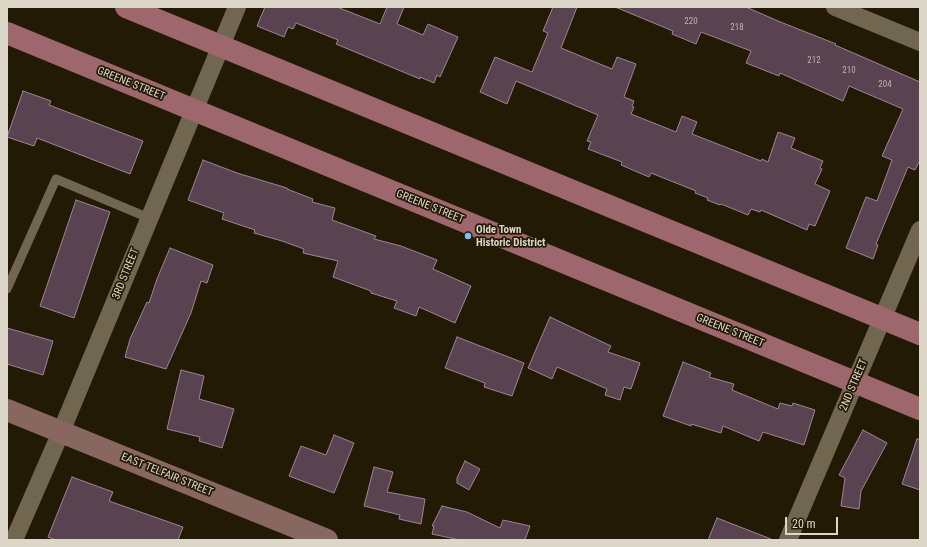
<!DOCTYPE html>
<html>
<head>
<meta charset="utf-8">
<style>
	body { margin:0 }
	#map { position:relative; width:927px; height:547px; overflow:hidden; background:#231a06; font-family:"Roboto Condensed",sans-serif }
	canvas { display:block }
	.frame { position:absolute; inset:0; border:8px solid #ddd7ca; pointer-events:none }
	.scale { position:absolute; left:785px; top:517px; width:53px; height:18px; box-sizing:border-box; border:2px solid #ddd7ca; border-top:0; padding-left:5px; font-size:12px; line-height:14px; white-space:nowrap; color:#ddd7ca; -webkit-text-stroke:3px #231a06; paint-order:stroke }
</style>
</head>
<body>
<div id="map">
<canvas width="927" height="547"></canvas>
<div class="frame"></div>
<div class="scale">20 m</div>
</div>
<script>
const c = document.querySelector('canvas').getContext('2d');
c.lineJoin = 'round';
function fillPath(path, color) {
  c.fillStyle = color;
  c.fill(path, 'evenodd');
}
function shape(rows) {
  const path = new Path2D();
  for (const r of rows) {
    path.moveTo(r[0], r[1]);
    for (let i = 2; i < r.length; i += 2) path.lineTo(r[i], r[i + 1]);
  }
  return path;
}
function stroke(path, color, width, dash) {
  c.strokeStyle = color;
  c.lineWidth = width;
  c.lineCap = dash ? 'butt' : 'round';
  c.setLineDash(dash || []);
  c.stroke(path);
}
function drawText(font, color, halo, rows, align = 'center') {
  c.font = font + ' "Roboto Condensed",sans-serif';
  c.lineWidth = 3.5;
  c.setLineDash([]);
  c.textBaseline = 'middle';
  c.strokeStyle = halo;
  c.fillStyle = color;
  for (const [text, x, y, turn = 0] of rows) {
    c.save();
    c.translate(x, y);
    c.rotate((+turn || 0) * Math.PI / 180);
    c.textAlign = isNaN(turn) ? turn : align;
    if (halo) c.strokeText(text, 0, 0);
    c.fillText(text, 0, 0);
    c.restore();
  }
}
const building = shape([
	[265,7,337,7,380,24,387,7,404,7,397,24,423,35,428,24,458,37,440,77,437,75,434,83,420,77,420,79,336,44,338,40,296,23,293,29,288,27,284,37,257,26,265,7],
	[553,7,577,7,561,48,612,69,617,57,636,64,624,97,634,101,632,106,634,107,631,114,676,132,682,116,697,122,692,134,761,161,762,159,768,162,778,132,795,138,791,148,823,161,820,168,822,169,815,184,830,191,815,226,809,224,807,230,761,210,760,212,751,209,748,215,721,204,720,205,707,200,708,198,695,193,696,191,651,173,649,177,621,165,622,162,588,149,591,142,587,141,598,115,516,81,507,104,480,92,495,57,532,72,548,33,543,31,553,7],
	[615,7,746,7,778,21,836,44,835,45,920,82,920,160,915,170,908,167,876,244,878,245,873,259,846,248,866,197,877,201,892,160,882,156,903,109,849,86,843,101,780,73,779,76,746,63,751,51,701,32,696,44,672,34,673,31,615,7],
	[23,91,51,101,49,105,143,141,130,174,37,138,34,146,7,137,23,91],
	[203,160,237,173,287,188,287,189,313,199,312,202,335,208,332,220,376,236,374,239,401,246,437,260,433,269,471,286,455,323,419,307,416,316,394,308,397,301,371,293,371,291,333,277,338,261,303,253,304,249,282,241,254,233,255,230,222,219,224,213,188,200,203,160],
	[76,200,110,212,74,318,40,306,76,200],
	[170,248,213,265,207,283,201,281,191,313,166,369,125,357,130,339,147,302,149,303,157,279,170,248],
	[550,317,611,346,608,352,640,363,631,389,624,387,620,400,605,395,607,389,557,367,552,379,528,368,550,317],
	[7,328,53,341,43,375,7,364,7,328],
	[457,337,524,363,512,396,484,387,485,383,445,368,457,337],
	[683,362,711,373,709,377,734,384,732,390,778,409,780,403,792,406,793,403,815,410,804,445,763,432,759,441,723,426,721,433,691,424,691,426,663,416,683,362],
	[181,370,204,376,199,399,234,409,222,448,199,441,200,437,167,429,181,370],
	[863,430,887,443,861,491,859,509,841,506,845,478,839,475,863,430],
	[334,435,354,443,334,493,289,476,301,446,326,455,334,435],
	[917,439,920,439,920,490,902,484,917,439],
	[465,461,480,469,469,490,457,483,457,478,465,461],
	[374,467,393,472,387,492,425,499,421,524,399,519,400,515,364,506,374,467],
	[72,477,113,492,109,501,183,527,178,540,56,540,48,537,72,477],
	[442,506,467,512,500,528,503,520,530,526,525,540,460,540,432,534,434,526,432,526,442,506],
	[717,518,771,539,771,540,708,540,717,518]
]);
fillPath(building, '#594351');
stroke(building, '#9d8595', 1);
stroke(shape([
	[7,289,56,179,149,218]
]), '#716650', 9);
stroke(shape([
	[835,7,920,42],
	[14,540,61,432,237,7],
	[788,540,920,230]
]), '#716650', 18);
stroke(shape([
	[7,410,327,540]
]), '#87675f', 22);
stroke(shape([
	[126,7,920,334],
	[7,33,920,409]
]), '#9d676d', 22);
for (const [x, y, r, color] of [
	[468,236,4,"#7fbdfa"]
]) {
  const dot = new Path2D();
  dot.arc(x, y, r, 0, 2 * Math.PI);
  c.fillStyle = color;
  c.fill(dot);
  stroke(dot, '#231a06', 1.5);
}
drawText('9px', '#bcb2ac', null, [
	["220",691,22],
	["218",737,28],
	["212",814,61],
	["210",849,71],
	["204",885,85]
]);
drawText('11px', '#ddd7ca', '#231a06', [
	["GREENE STREET",131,84,22],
	["GREENE STREET",430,207,22],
	["3RD STREET",126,274,-68],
	["GREENE STREET",730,331,22],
	["2ND STREET",854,385,-67],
	["EAST TELFAIR STREET",167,475,22]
]);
drawText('bold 11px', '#ddd7ca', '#231a06', [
	["Olde Town",476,230],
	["Historic District",476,243]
], 'left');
</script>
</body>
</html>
